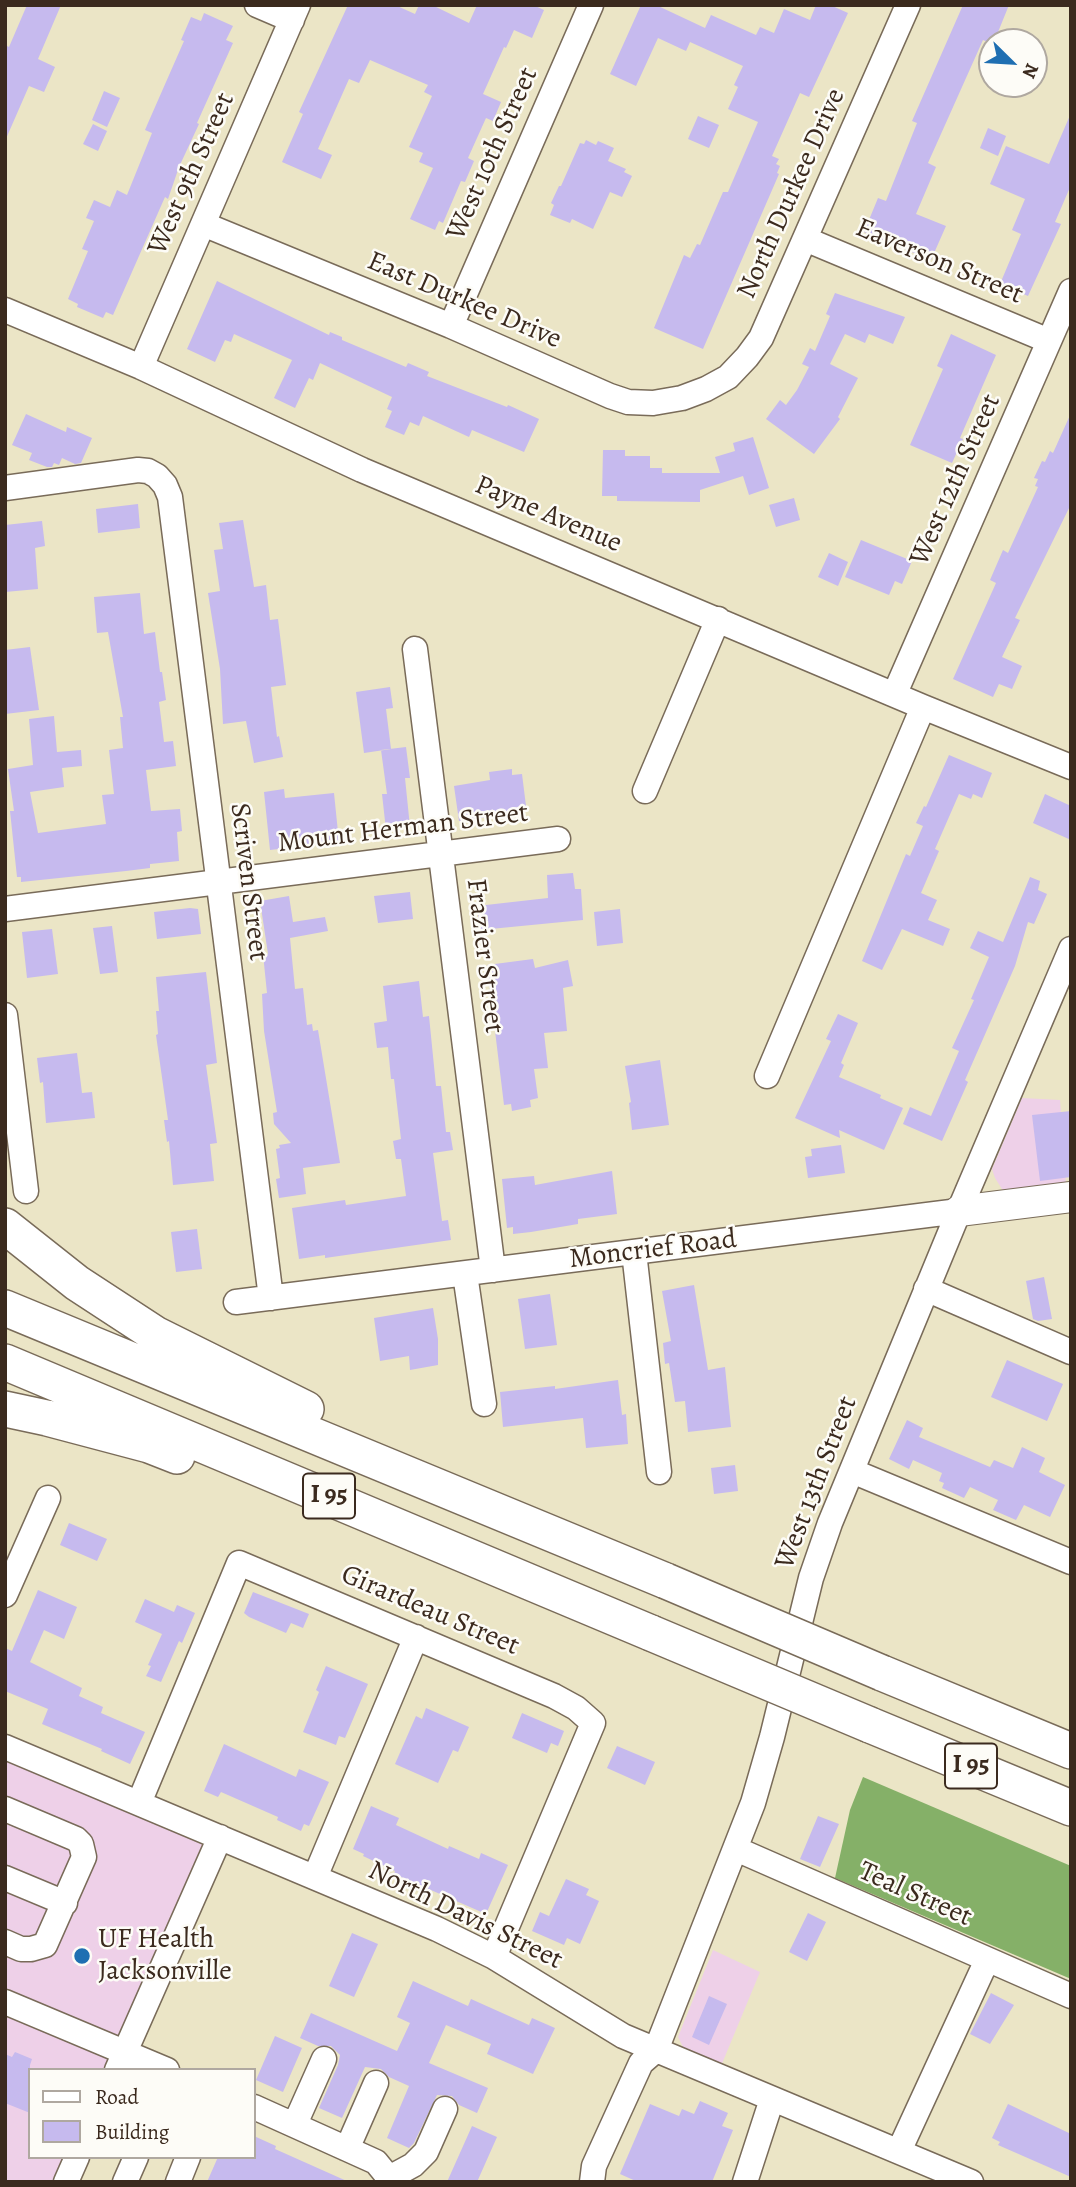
<!DOCTYPE html>
<html>
<head>
<meta charset="utf-8">
<style>
	body { margin:0 }
	#map { position:relative; width:1076px; height:2187px; overflow:hidden; background:#ebe5c6; font-family:Alegreya,serif }
	canvas { display:block }
	.frame { position:absolute; inset:0; border:7px solid #3b2a1e; pointer-events:none }
	.legend { position:absolute; left:28px; top:2068px; width:228px; height:91px; box-sizing:border-box; background:#fdfcf7; border:2px solid #afa8a0; margin:0; padding:9px 12px; list-style:none; font-size:21px; color:#3b2a1e }
	.legend li { display:flex; align-items:center; gap:14px; height:35px }
	.legend b { width:35px; border:2px solid #afa8a0 }
	.north { position:absolute; left:978px; top:28px; width:70px; height:70px; box-sizing:border-box; background:#fdfcf7; border:2px solid #afa8a0; border-radius:50%; rotate:114deg; font-size:19px; font-weight:700; line-height:28px; text-align:center; color:#3b2a1e }
	.north::after { content:''; display:block; margin:auto; width:24px; height:32px; background:#1f6fb2; clip-path:polygon(50% 0,100% 100%,50% 72%,0 100%) }
</style>
</head>
<body>
<div id="map">
<canvas width="1076" height="2187"></canvas>
<div class="frame"></div>
<ul class="legend">
<li><b style="height:9px;background:#fff"></b>Road</li>
<li><b style="height:19px;background:#c6baee"></b>Building</li>
</ul>
<div class="north">N</div>
</div>
<script>
const c = document.querySelector('canvas').getContext('2d');
c.lineJoin = 'round';
function fillPath(path, color) {
  c.fillStyle = color;
  c.fill(path, 'evenodd');
}
function shape(rows) {
  const path = new Path2D();
  for (const r of rows) {
    path.moveTo(r[0], r[1]);
    for (let i = 2; i < r.length; i += 2) path.lineTo(r[i], r[i + 1]);
  }
  return path;
}
function stroke(path, color, width, dash) {
  c.strokeStyle = color;
  c.lineWidth = width;
  c.lineCap = dash ? 'butt' : 'round';
  c.setLineDash(dash || []);
  c.stroke(path);
}
function drawText(font, color, halo, rows, align = 'center') {
  c.font = font + ' Alegreya,serif';
  c.lineWidth = 5;
  c.setLineDash([]);
  c.textBaseline = 'middle';
  c.strokeStyle = halo;
  c.fillStyle = color;
  for (const [text, x, y, turn = 0] of rows) {
    c.save();
    c.translate(x, y);
    c.rotate((+turn || 0) * Math.PI / 180);
    c.textAlign = isNaN(turn) ? turn : align;
    if (halo) c.strokeText(text, 0, 0);
    c.fillText(text, 0, 0);
    c.restore();
  }
}
fillPath(shape([
	[1022,1098,1060,1100,1066,1184,1008,1192,1002,1189,995,1178,992,1169],
	[5,1756,209,1843,110,2070,30,2070,30,2157,71,2157,60,2182,5,2182],
	[713,1950,760,1972,721,2066,685,2051,678,2037]
]), '#eed0e8');
fillPath(shape([
	[863,1777,1071,1866,1071,1979,835,1878,850,1810]
]), '#85b068');
fillPath(shape([
	[27,5,61,5,38,59,55,67,44,92,29,86,5,141,5,45,9,47],
	[348,5,395,5,415,14,419,5,432,5,469,23,477,5,533,5,544,10,532,38,514,30,506,48,504,47,483,94,501,102,493,121,486,118,468,158,474,161,465,182,461,181,443,223,439,221,435,230,410,219,433,168,419,162,423,153,409,147,432,96,424,92,428,85,370,60,359,83,349,79,318,149,332,155,321,179,282,162,303,114,299,112],
	[641,5,656,5,705,28,711,15,756,35,760,27,774,33,784,9,810,20,816,5,830,5,848,13,809,97,800,93,772,156,779,159,776,164,780,166,777,173,779,174,703,349,654,328,684,255,690,258,697,244,700,245,723,192,728,192,758,122,728,109,738,87,734,85,743,66,690,42,686,51,658,38,636,86,610,74],
	[963,5,1009,5,994,42,992,44,983,40,928,163,936,167,916,214,946,226,931,260,864,232,878,198,886,201,917,123,912,121],
	[204,13,233,26,226,40,233,43,197,123,199,124,179,167,168,199,165,197,113,315,106,312,103,318,77,307,78,304,68,299,88,251,82,249,94,221,86,218,94,200,110,207,117,190,127,195,152,133,145,130,148,123,184,41,181,40,191,17,201,21],
	[104,91,120,98,107,127,92,120],
	[1071,113,1071,185,1055,222,1061,224,1028,296,1000,284,1021,234,1012,230,1025,199,990,184,1006,146,1049,164],
	[698,116,719,125,709,148,688,139],
	[93,124,107,131,98,151,83,144],
	[988,128,1006,136,998,156,980,148],
	[586,140,596,145,598,141,614,148,608,161,626,169,624,172,632,176,622,197,610,192,593,229,572,219,570,223,550,215,554,205,551,203,559,186,561,186,580,143,584,144],
	[217,281,329,335,330,332,342,337,342,340,406,367,408,363,429,372,427,376,507,407,508,405,539,419,524,452,472,430,469,437,423,416,419,426,410,422,404,435,385,427,392,411,387,409,392,397,320,363,313,380,309,378,295,408,274,398,292,360,234,334,231,342,225,340,215,362,187,349],
	[835,293,905,317,893,344,869,334,865,343,845,334,830,364,858,378,838,417,840,419,814,454,766,419,780,400,786,405,797,390,809,367,802,364,810,348,815,351,830,316,826,314],
	[951,334,996,355,960,438,963,439,952,463,910,445,943,369,937,366],
	[1071,413,1071,504,1015,618,1020,620,1002,657,1022,666,1012,689,999,684,993,697,953,679,996,583,990,580,1003,550,1008,553,1038,487,1035,486,1038,479,1034,478,1042,461,1045,462,1050,451,1053,453],
	[26,414,66,432,67,427,92,438,81,463,75,464,62,458,59,465,54,463,52,467,47,467,29,460,32,453,12,445],
	[753,437,769,488,749,495,743,476,700,490,700,502,617,501,617,496,602,496,603,450,625,450,625,456,650,456,650,468,662,468,662,473,720,473,715,457,735,451,733,443],
	[794,498,800,520,776,527,769,505],
	[138,504,140,528,98,533,96,509],
	[243,520,254,587,266,585,270,620,278,619,286,685,271,687,277,737,279,736,283,757,254,763,246,721,223,724,220,669,208,593,220,591,214,550,223,549,219,523],
	[42,521,45,546,35,548,38,589,5,592,5,525],
	[861,540,912,561,902,584,895,581,889,595,845,577],
	[829,553,848,562,838,586,818,577],
	[140,593,144,634,155,632,160,672,162,672,166,700,159,702,164,742,173,741,176,766,146,770,151,811,180,809,182,831,177,832,179,861,150,864,150,868,126,871,21,882,21,877,17,877,10,811,14,811,8,769,33,765,29,719,54,716,57,752,81,750,82,766,62,768,64,787,30,792,38,833,106,824,102,795,114,794,109,750,123,748,120,717,123,717,108,632,97,633,94,597],
	[30,647,39,710,5,714,5,650],
	[390,687,393,708,386,709,391,749,364,753,356,692],
	[406,747,410,778,405,778,410,827,386,830,382,794,387,794,381,750],
	[949,755,992,773,982,798,973,794,971,799,959,794,935,849,939,851,921,893,937,900,928,920,950,929,943,946,902,929,882,970,862,961,906,854,910,856,923,826,916,823,924,806,926,807],
	[512,769,512,775,522,774,526,806,515,808,516,816,495,819,494,816,459,821,454,786,490,780,489,772],
	[284,789,285,798,334,793,339,842,270,850,264,792],
	[1045,794,1071,806,1071,840,1033,823],
	[573,873,575,889,581,889,583,920,480,930,477,906,548,898,547,875],
	[1030,877,1040,881,1038,890,1047,894,1034,924,1028,922,1015,966,965,1080,968,1082,942,1141,903,1124,910,1107,931,1116,959,1051,952,1048,974,1000,971,999,989,957,970,948,978,931,1003,942],
	[410,892,413,919,378,923,374,896],
	[289,896,293,922,325,917,328,931,290,938,295,989,303,988,307,1025,312,1024,313,1031,318,1030,340,1163,303,1168,306,1194,279,1198,276,1179,280,1178,276,1149,280,1148,279,1145,291,1143,274,1124,273,1113,277,1112,264,1031,262,994,267,993,263,954,268,954,260,901],
	[190,908,198,909,201,934,157,939,154,912],
	[620,909,623,943,597,946,594,912],
	[112,926,118,972,100,974,93,928],
	[52,929,58,974,27,978,22,932],
	[533,959,535,968,568,960,573,986,563,988,567,1031,544,1033,548,1068,534,1069,538,1098,530,1100,531,1107,512,1111,511,1104,504,1105,487,965],
	[206,972,217,1063,206,1065,217,1143,210,1144,214,1181,173,1185,169,1141,167,1142,164,1120,168,1120,156,1035,158,1034,156,1011,159,1011,156,977],
	[419,981,423,1017,429,1016,436,1086,441,1086,446,1132,450,1132,453,1150,433,1153,442,1221,448,1220,451,1240,325,1258,325,1255,299,1259,292,1208,345,1200,346,1205,406,1196,401,1159,396,1159,393,1141,401,1139,394,1079,391,1079,388,1047,377,1048,374,1023,387,1021,383,986],
	[838,1014,858,1023,841,1063,844,1065,839,1077,881,1095,880,1098,903,1108,884,1150,839,1130,840,1138,795,1118,831,1041,826,1039],
	[77,1053,82,1093,92,1092,95,1118,46,1123,43,1082,40,1083,37,1058],
	[660,1060,669,1125,632,1130,629,1103,631,1102,625,1066],
	[1071,1111,1071,1177,1040,1181,1032,1115],
	[841,1145,845,1173,808,1178,805,1157,812,1156,811,1149],
	[612,1171,617,1214,578,1219,578,1224,531,1232,513,1234,513,1227,507,1228,502,1179,534,1176,535,1185],
	[197,1229,202,1269,176,1272,171,1232],
	[1044,1277,1052,1319,1038,1321,1033,1319,1026,1281],
	[694,1285,708,1370,725,1367,731,1427,688,1432,685,1401,675,1402,669,1363,665,1364,663,1343,671,1341,662,1291],
	[550,1294,557,1345,525,1349,518,1299],
	[433,1308,438,1339,438,1365,410,1370,409,1356,380,1361,374,1318],
	[1007,1360,1063,1384,1047,1421,991,1397],
	[618,1380,622,1415,626,1414,628,1444,586,1448,583,1418,503,1427,500,1392,555,1386,555,1389],
	[907,1420,923,1428,919,1437,990,1467,994,1460,1013,1468,1022,1447,1045,1458,1039,1472,1065,1485,1050,1517,1024,1505,1016,1520,993,1510,998,1500,970,1487,964,1498,942,1488,944,1483,939,1481,942,1473,913,1460,909,1469,889,1459],
	[735,1465,738,1491,714,1494,711,1468],
	[69,1523,107,1539,97,1561,60,1545],
	[38,1590,77,1607,64,1639,44,1630,30,1662,82,1688,79,1696,103,1707,101,1713,145,1732,130,1764,101,1751,102,1749,42,1724,48,1709,5,1691,5,1648,12,1651],
	[253,1592,309,1614,303,1628,291,1623,286,1633,249,1617,244,1613],
	[145,1599,174,1612,177,1605,195,1613,182,1643,179,1641,161,1682,146,1676,151,1666,148,1665,162,1634,135,1622],
	[326,1666,368,1684,345,1738,339,1736,336,1745,303,1732,319,1692,316,1690],
	[426,1708,469,1727,458,1752,453,1750,438,1783,395,1764,416,1716,422,1719],
	[522,1713,564,1731,558,1746,551,1743,547,1753,512,1738],
	[224,1744,296,1777,299,1769,329,1782,309,1826,304,1824,301,1831,277,1820,278,1817,221,1792,218,1797,204,1791],
	[617,1746,655,1762,645,1785,607,1768],
	[371,1806,399,1818,396,1825,448,1849,449,1846,479,1859,481,1853,508,1865,486,1914,394,1874,395,1871,363,1856,364,1854,353,1849],
	[818,1816,839,1824,820,1867,800,1859],
	[566,1879,589,1889,586,1895,599,1901,580,1944,567,1938,564,1945,532,1931,540,1912,549,1916],
	[808,1913,826,1922,807,1961,789,1952],
	[352,1933,378,1944,354,1997,329,1986],
	[413,1981,468,2006,471,1999,529,2025,532,2018,555,2028,533,2074,487,2054,491,2044,446,2025,429,2063,488,2088,477,2113,459,2105,452,2096,437,2095,414,2143,409,2148,387,2138,409,2086,389,2077,381,2069,365,2067,342,2118,319,2108,338,2065,340,2055,331,2046,318,2046,300,2038,311,2013,397,2051,410,2023,397,2017],
	[991,1993,1014,2005,990,2044,970,2034],
	[709,1996,727,2004,709,2045,692,2037],
	[275,2036,302,2048,283,2092,256,2080],
	[15,2052,32,2059,30,2065,30,2113,5,2103,5,2054,12,2057],
	[700,2101,728,2113,722,2126,733,2130,712,2182,638,2182,620,2174,650,2104,679,2116,682,2109,694,2114],
	[1008,2104,1071,2134,1071,2177,998,2145,1000,2142,992,2138],
	[472,2126,497,2137,477,2182,447,2182],
	[254,2136,276,2146,275,2149,349,2182,207,2182,218,2157,254,2157]
]), '#c6baee');
const minor = shape([
	[257,5,292,20],
	[203,224,451,326,610,396,628,402,653,403,682,398,706,389,728,377,747,357,761,338,908,5],
	[805,239,1049,341],
	[5,310,141,367,362,470,923,707,1071,767],
	[451,326,591,5],
	[141,367,298,5],
	[5,488,138,470,148,471,157,476,165,485,170,497,271,1298],
	[415,649,493,1270],
	[895,693,1071,291],
	[645,791,718,619],
	[5,909,558,839],
	[5,1015,26,1191],
	[767,1076,923,707],
	[634,1252,659,1472],
	[465,1274,484,1404],
	[926,1289,1071,1352],
	[236,1302,959,1211],
	[852,1471,1071,1562],
	[5,1595,48,1498],
	[5,1747,437,1929,494,1957,623,2036,971,2182],
	[139,1803,239,1563,554,1696,576,1708,593,1723,494,1957],
	[5,1809,76,1839,81,1844,84,1857,45,1945,31,1949,21,1949,5,1942],
	[736,1849,1071,1996],
	[315,1877,416,1637],
	[5,1878,65,1903],
	[5,2002,167,2070],
	[117,2070,220,1837],
	[254,2107,376,2162,389,2178],
	[295,2124,324,2059],
	[347,2149,376,2083],
	[899,2151,987,1960],
	[389,2178,413,2165,426,2152,445,2109],
	[66,2182,77,2157],
	[125,2182,136,2157],
	[178,2182,188,2157],
	[592,2182,594,2166,641,2063,656,2050,753,1803,772,1737,811,1578,830,1523,959,1211,1071,949],
	[745,2182,772,2099]
]);
const major = shape([
	[959,1211,1071,1197]
]);
const highway = shape([
	[5,1226,77,1283,155,1334,306,1409],
	[5,1308,666,1581],
	[5,1362,651,1633],
	[5,1409,47,1418,149,1445,177,1456],
	[882,1673,1071,1751],
	[870,1725,1071,1808]
]);
stroke(minor, '#796b59', 27);
stroke(major, '#796b59', 32);
stroke(highway, '#796b59', 38);
stroke(minor, '#fff', 24);
stroke(major, '#fff', 30);
stroke(highway, '#fff', 35);
const highwayBridge = shape([
	[666,1581,882,1673],
	[651,1633,870,1725]
]);
stroke(highwayBridge, '#796b59', 38, []);
stroke(highwayBridge, '#fff', 35);
for (const [x, y, r, color] of [
	[82,1956,9,"#1f6fb2"]
]) {
  const dot = new Path2D();
  dot.arc(x, y, r, 0, 2 * Math.PI);
  c.fillStyle = color;
  c.fill(dot);
  stroke(dot, '#fdfcf7', 2.5);
}
for (const [x, y, w] of [
	[329,1496,52],
	[971,1766,52]
]) {
  const box = new Path2D();
  box.roundRect(x - w / 2, y - 22.5, w, 45, 5);
  c.fillStyle = '#fdfcf7';
  c.fill(box);
  stroke(box, '#3b2a1e', 2);
}
drawText('bold 26px', '#3b2a1e', null, [
	["I 95",329,1496],
	["I 95",971,1766]
]);
drawText('28px', '#3b2a1e', '#fdfcf7', [
	["West 10th Street",493,154,-66],
	["West 9th Street",192,174,-66],
	["North Durkee Drive",792,194,-66],
	["Eaverson Street",939,262,23],
	["East Durkee Drive",464,301,23],
	["West 12th Street",956,480,-66],
	["Payne Avenue",548,515,23],
	["Mount Herman Street",403,829,-7],
	["Scriven Street",248,882,83],
	["Frazier Street",484,956,83],
	["Moncrief Road",653,1250,-7],
	["West 13th Street",817,1483,-69],
	["Girardeau Street",430,1611,23],
	["Teal Street",915,1895,24],
	["North Davis Street",465,1916,26]
]);
drawText('28px', '#3b2a1e', '#fdfcf7', [
	["UF Health",98,1940],
	["Jacksonville",98,1972]
], 'left');
</script>
</body>
</html>
